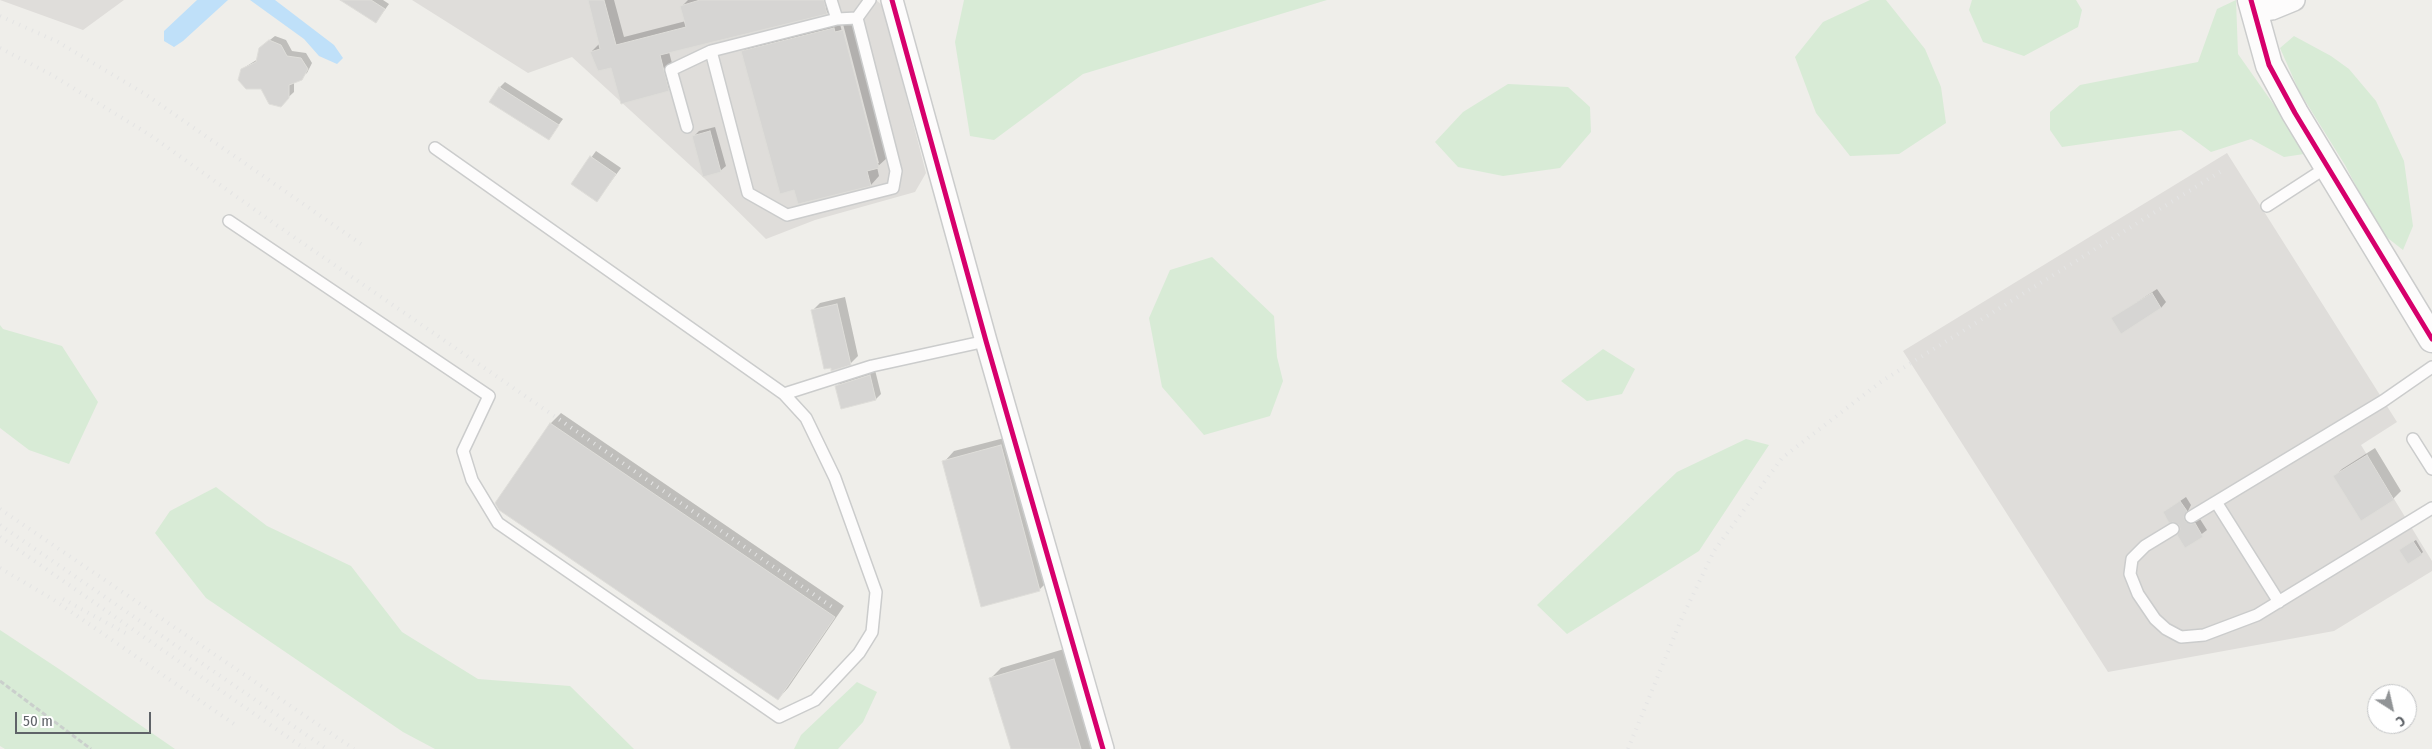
<!DOCTYPE html>
<html>
<head>
<meta charset="utf-8">
<style>
	body { margin:0 }
	#map { position:relative; width:2432px; height:749px; overflow:hidden; background:#efeeea; font-family:"Fira Sans Condensed",sans-serif }
	canvas { display:block }
	.north { position:absolute; left:2367px; top:684px; width:50px; height:50px; box-sizing:border-box; background:#fff; border:1px solid #bfc1c3; border-radius:50%; rotate:145deg; font-size:14px; font-weight:700; line-height:20px; text-align:center; color:#5f6368 }
	.north::after { content:''; display:block; margin:auto; width:18px; height:22px; background:#919496; clip-path:polygon(50% 0,100% 100%,50% 72%,0 100%) }
	.scale { position:absolute; left:15px; top:712px; width:136px; height:22px; box-sizing:border-box; border:2px solid #5f6368; border-top:0; padding-left:6px; font-size:15px; line-height:18px; white-space:nowrap; color:#5f6368; -webkit-text-stroke:4px #fff; paint-order:stroke }
</style>
</head>
<body>
<div id="map">
<canvas width="2432" height="749"></canvas>
<div class="north">С</div>
<div class="scale">50 m</div>
</div>
<script>
const c = document.querySelector('canvas').getContext('2d');
c.lineJoin = 'round';
function fillPath(path, color) {
  c.fillStyle = color;
  c.fill(path, 'evenodd');
}
function shape(rows) {
  const path = new Path2D();
  for (const r of rows) {
    path.moveTo(r[0], r[1]);
    for (let i = 2; i < r.length; i += 2) path.lineTo(r[i], r[i + 1]);
  }
  return path;
}
function stroke(path, color, width, dash) {
  c.strokeStyle = color;
  c.lineWidth = width;
  c.lineCap = dash ? 'butt' : 'round';
  c.setLineDash(dash || []);
  c.stroke(path);
}
fillPath(shape([
	[0,0,124,0,83,30],
	[412,0,876,0,883,6,926,173,915,192,815,220,766,239,703,177,572,57,528,73],
	[2227,153,2397,422,2361,445,2432,561,2432,571,2334,631,2108,672,1903,351]
]), '#dfddda');
fillPath(shape([
	[964,0,1327,0,1083,74,994,140,970,136,955,42],
	[1870,0,1886,0,1925,49,1941,87,1946,123,1899,154,1850,156,1816,113,1795,57,1823,22],
	[1972,0,2076,0,2082,10,2078,27,2024,56,1983,42,1969,10],
	[2236,0,2238,54,2279,112,2304,154,2284,157,2251,139,2211,152,2181,130,2062,147,2050,130,2050,112,2080,85,2198,62,2217,9],
	[2294,36,2331,56,2349,69,2376,101,2404,161,2413,226,2403,250,2380,232,2345,165,2299,91,2280,48],
	[1508,84,1568,87,1590,107,1591,132,1560,168,1503,176,1458,167,1435,142,1463,112],
	[1212,257,1274,316,1277,357,1283,381,1270,416,1204,435,1162,387,1149,318,1170,270],
	[0,325,3,329,62,346,98,402,69,464,29,450,0,428],
	[1603,349,1635,369,1622,394,1587,401,1561,381],
	[1746,439,1769,445,1699,551,1567,634,1537,605,1677,472],
	[216,487,267,526,351,566,402,632,478,679,570,686,634,749,435,749,403,732,206,598,155,533,170,511],
	[0,630,59,669,175,749,5,749,0,746],
	[857,682,877,692,863,722,838,749,794,749,801,735]
]), '#d8ebd6');
fillPath(shape([
	[197,0,228,0,183,41,174,47,164,41,164,31],
	[250,0,275,0,334,45,343,58,337,64,319,56,304,39]
]), '#bfe0f9');
fillPath(shape([
	[358,0,383,0,389,4,376,22],
	[589,0,614,0,624,37,686,21,682,6,688,0,834,0,835,4,827,13,669,52,677,82,669,90,591,52,600,43],
	[843,19,852,22,887,158,877,167,879,176,871,185,743,51,752,43],
	[840,24,843,24,879,163,876,163],
	[275,36,286,40,292,51,306,53,312,63,307,73,294,82,294,92,280,105,242,69,258,59,266,43],
	[505,82,563,119,549,138,500,87],
	[715,127,726,166,720,171,694,136,699,131],
	[596,151,621,168,601,195,572,184],
	[2157,289,2166,302,2161,308,2113,318],
	[845,297,858,356,850,364,812,311,820,303],
	[875,370,881,394,876,399,837,386,842,381],
	[561,413,844,606,788,688,778,699,496,503,551,423],
	[1012,436,1050,579,1039,590,944,462,954,451],
	[2375,448,2401,491,2393,499,2334,477,2342,469],
	[2186,497,2191,505,2188,511,2190,516,2196,520,2200,519,2207,530,2186,546,2180,524,2164,512],
	[2416,540,2423,552,2421,554,2403,548],
	[1064,649,1094,749,1012,749,991,678,1001,668]
]), '#0003');
const building = shape([
	[340,0,371,0,385,9,376,23,340,0],
	[588,0,604,0,616,45,686,27,680,6,700,0,824,0,827,14,660,55,669,91,621,104,611,68,598,71,590,52,600,49,588,0],
	[834,28,835,32,843,30,879,168,867,171,871,186,798,204,794,190,780,194,741,51,834,28],
	[269,40,281,45,287,56,301,58,308,69,302,80,289,85,289,98,281,107,269,104,261,89,246,89,238,80,241,69,256,62,259,48,269,40],
	[499,87,559,125,549,140,489,102,499,87],
	[710,131,721,172,703,177,692,136,710,131],
	[590,156,616,174,597,202,571,184,590,156],
	[2152,293,2161,308,2121,334,2111,318,2152,293],
	[837,304,851,365,831,371,831,368,824,369,811,310,837,304],
	[870,375,876,400,841,409,835,386,870,375],
	[550,423,835,617,778,700,499,510,495,503,550,423],
	[1001,445,1040,591,981,607,942,461,1001,445],
	[2367,455,2394,500,2361,521,2333,476,2367,455],
	[2180,501,2187,511,2184,517,2185,521,2191,524,2195,523,2203,537,2185,548,2177,535,2180,529,2179,525,2173,522,2169,523,2163,512,2180,501],
	[2413,541,2422,555,2408,564,2399,550,2413,541],
	[1054,659,1081,749,1011,749,989,678,1054,659]
]);
fillPath(building, '#d6d5d3');
stroke(building, '#deddd9', 1);
const service = shape([
	[831,0,837,19,857,18,870,0],
	[837,19,711,51,748,193,787,215,893,188,896,171,857,18],
	[687,127,671,70,711,51],
	[2267,206,2327,167],
	[229,221,489,396,463,451,472,480,498,523,779,717,815,700,859,653,872,632,876,592,835,478,806,418,784,394,435,148],
	[784,394,872,366,986,341],
	[2413,439,2432,469],
	[2216,502,2279,602],
	[2191,517,2383,401,2432,367],
	[2173,529,2145,546,2132,559,2130,574,2138,594,2155,619,2166,629,2181,637,2204,635,2257,615,2432,508]
]);
const minor = shape([
	[892,0,986,341,1103,749],
	[2253,12,2272,9,2294,0]
]);
const tertiary = shape([
	[2251,0,2269,65,2295,113,2432,339]
]);
stroke(service, '#cbcccc', 14);
stroke(minor, '#cbcccc', 24);
stroke(tertiary, '#cbcccc', 29);
stroke(shape([
	[0,681,91,749]
]), '#cacfcc', 3, [5, 2.5]);
stroke(service, '#fdfcfc', 11);
stroke(minor, '#fdfcfc', 21);
stroke(tertiary, '#fdfcfc', 26);
stroke(shape([
	[0,16,58,42,145,94,361,244],
	[0,48,52,75,150,135,275,224,832,607],
	[0,509,354,749],
	[0,525,327,749],
	[0,537,305,749],
	[0,568,54,600,237,726],
	[63,599,129,635],
	[1628,749,1681,620,1714,551,1782,458,1882,381,2223,170]
]), '#e4e4e4', 4, [1, 6]);
stroke(shape([
	[892,0,986,341,1103,749],
	[2251,0,2269,65,2295,113,2432,339]
]), '#d6006c', 5);
</script>
</body>
</html>
